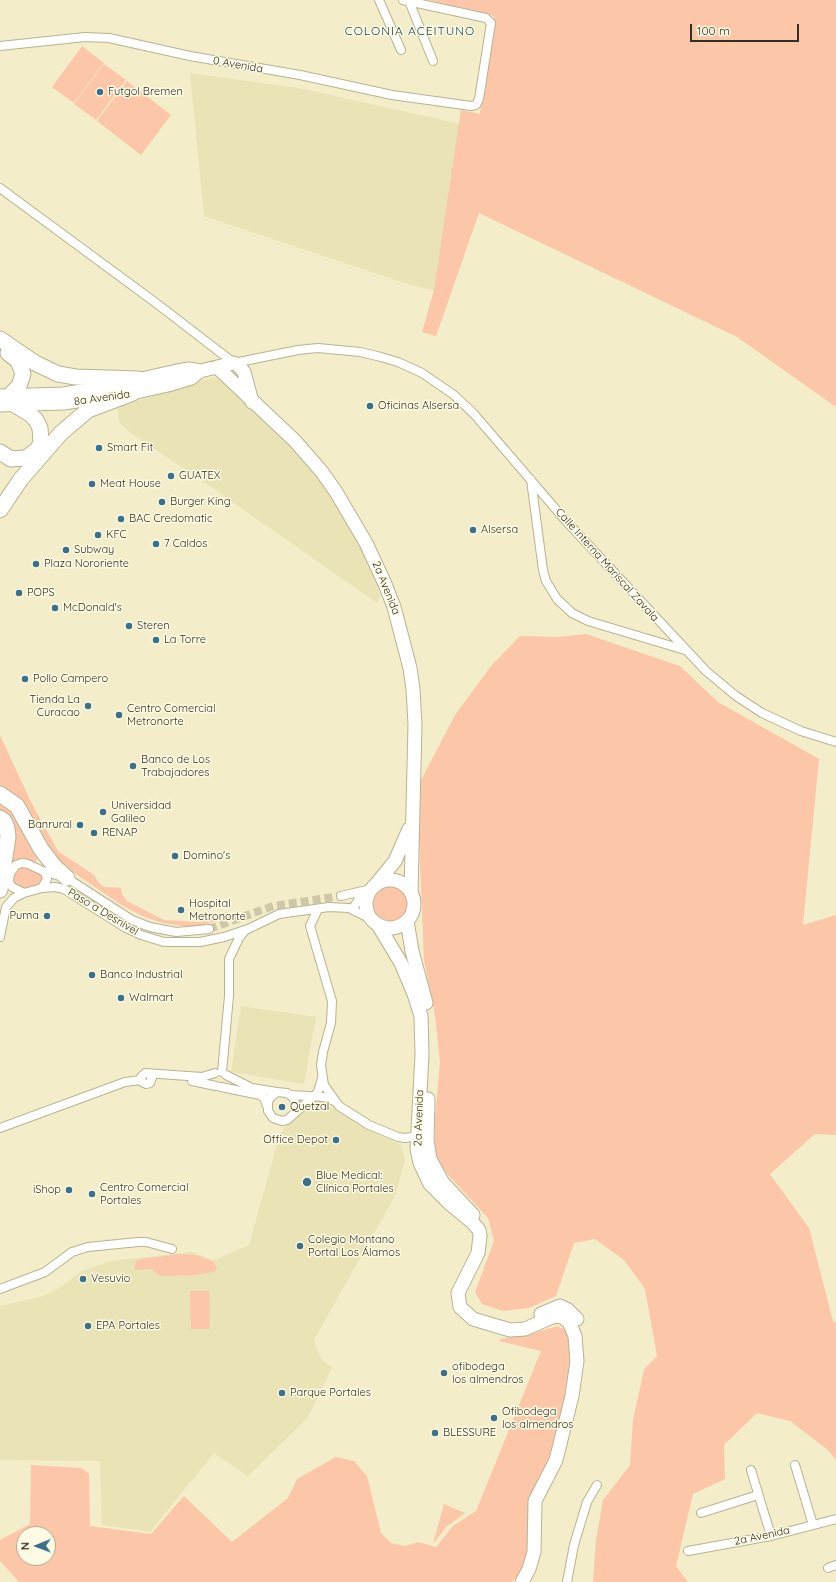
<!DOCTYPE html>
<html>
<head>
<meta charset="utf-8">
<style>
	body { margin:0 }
	#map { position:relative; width:836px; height:1582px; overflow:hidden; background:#f3eec9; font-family:Quicksand,sans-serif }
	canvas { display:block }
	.north { position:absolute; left:16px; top:1526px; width:40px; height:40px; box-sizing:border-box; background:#fefbe5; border:1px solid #acaa97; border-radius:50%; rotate:269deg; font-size:11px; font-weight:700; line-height:16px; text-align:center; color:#323022 }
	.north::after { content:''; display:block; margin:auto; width:14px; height:18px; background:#39708b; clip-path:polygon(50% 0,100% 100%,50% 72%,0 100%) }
	.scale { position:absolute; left:690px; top:24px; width:109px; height:18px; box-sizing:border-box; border:2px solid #323022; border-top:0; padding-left:5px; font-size:12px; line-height:14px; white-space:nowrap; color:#323022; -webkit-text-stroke:3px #fefbe5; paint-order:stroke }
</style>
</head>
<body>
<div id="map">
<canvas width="836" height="1582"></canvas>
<div class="north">N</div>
<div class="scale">100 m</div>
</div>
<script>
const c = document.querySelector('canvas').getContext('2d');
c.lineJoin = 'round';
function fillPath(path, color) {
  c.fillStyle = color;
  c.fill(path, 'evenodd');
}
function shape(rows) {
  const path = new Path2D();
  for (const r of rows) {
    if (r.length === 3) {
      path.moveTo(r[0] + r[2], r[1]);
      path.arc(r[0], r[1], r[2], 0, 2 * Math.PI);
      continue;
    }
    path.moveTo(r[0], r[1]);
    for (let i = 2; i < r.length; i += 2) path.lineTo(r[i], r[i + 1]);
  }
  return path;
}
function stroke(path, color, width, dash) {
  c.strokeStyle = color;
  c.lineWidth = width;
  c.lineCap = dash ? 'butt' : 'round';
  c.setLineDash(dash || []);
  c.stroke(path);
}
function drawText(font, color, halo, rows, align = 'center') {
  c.font = font + ' Quicksand,sans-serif';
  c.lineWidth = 3;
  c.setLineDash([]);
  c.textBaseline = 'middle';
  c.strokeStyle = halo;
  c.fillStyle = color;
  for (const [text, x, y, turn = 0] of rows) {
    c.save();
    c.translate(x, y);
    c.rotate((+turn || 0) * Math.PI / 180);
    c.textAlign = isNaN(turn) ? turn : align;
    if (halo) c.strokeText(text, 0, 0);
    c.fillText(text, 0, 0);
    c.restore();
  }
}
fillPath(shape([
	[190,73,304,89,460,124,434,290,414,286,204,216],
	[214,377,225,382,292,447,329,491,367,557,379,590,380,596,377,603,211,487,132,434,119,422,117,407],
	[241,1006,316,1017,304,1084,231,1072],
	[317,1099,368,1130,401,1145,405,1160,395,1196,314,1340,320,1357,332,1368,308,1417,248,1476,214,1453,150,1532,102,1525,100,1461,0,1460,0,1306,40,1297,58,1289,82,1271,111,1261,191,1252,214,1260,249,1245,280,1134,287,1125,296,1119]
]), '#e9e3b6');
fillPath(shape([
	[429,0,836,0,836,407,737,337,479,213,436,336,422,332,434,290,461,110,480,114,494,16],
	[82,46,104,63,74,103,52,87],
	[104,64,126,80,96,120,74,104],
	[127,81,149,98,119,138,97,121],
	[149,98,171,115,141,155,119,138],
	[586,634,680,666,718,702,819,759,803,925,836,915,836,1135,815,1134,770,1174,809,1228,833,1321,836,1323,836,1460,828,1450,790,1421,757,1413,724,1445,725,1479,693,1494,676,1566,688,1582,593,1582,596,1540,603,1500,630,1465,633,1420,644,1369,657,1356,645,1289,624,1260,595,1239,574,1243,556,1296,529,1308,503,1311,482,1304,475,1292,494,1241,488,1218,449,1176,435,1157,435,1118,440,1062,435,1016,424,960,417,788,455,715,491,666,520,636,558,637],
	[0,735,31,802,58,851,94,875,99,883,104,887,121,888,122,894,127,901,164,920,198,922,230,916,233,917,198,926,182,926,163,923,142,916,120,904,67,868,54,855,28,808,18,797,0,787],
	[0,803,8,809,17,820,37,859,36,862,28,860,10,867,0,813],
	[23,867,42,874,43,877,40,884,26,888,16,886,13,882,14,872],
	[390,904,17],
	[178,1254,196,1255,214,1262,217,1269,214,1272,195,1275,160,1276,151,1269,137,1270,134,1268,137,1260],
	[190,1291,209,1291,210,1329,191,1329],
	[557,1326,566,1330,571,1337,570,1392,546,1466,533,1490,528,1513,528,1555,521,1572,512,1582,19,1582,0,1561,0,1540,30,1524,31,1465,82,1468,89,1474,90,1526,151,1534,184,1496,232,1542,288,1498,297,1479,336,1457,354,1461,367,1476,381,1533,391,1543,405,1546,418,1542,436,1547,453,1526,476,1511,541,1351,499,1341,501,1339,534,1333],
	[24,1534,48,1534,48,1558,24,1558],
	[444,1504,465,1513,447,1526,433,1544]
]), '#fcc6a9');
stroke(shape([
	[209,929,273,906,341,896]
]), '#ccc8a8', 8, [8, 4]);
const street = shape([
	[379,0,401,50],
	[409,1,433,61],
	[0,46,85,37,109,38,190,56,300,75,392,95,471,106,476,105,479,99,491,23,486,18,403,0],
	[0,188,156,303,234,363,298,350,318,348,360,352,381,357,398,362,422,373,454,395,474,414,566,521,706,671,736,696,762,713,801,731,836,742],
	[531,480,543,570,546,581,557,599,572,613,588,621,685,650],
	[22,863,28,864,45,872,47,879,42,888,24,893,12,887,9,882,10,873,16,865,22,863],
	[45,872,67,878,132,920,150,927,176,932,209,929],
	[42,888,55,887,64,889,126,928,141,935,164,942,200,942,224,937,248,929,279,914,329,907,349,908,371,919],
	[341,896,371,889],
	[318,909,310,926,332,1001,331,1023,323,1052,321,1065,324,1085,339,1106,369,1125,398,1137,405,1138,417,1136],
	[352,910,359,899,358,892],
	[0,937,6,907,14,898,24,893],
	[222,1072,229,996,229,959,239,938,244,932],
	[150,1075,152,1078,150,1083,146,1084,142,1082,141,1077,145,1073,202,1077,215,1073],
	[226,1075,252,1088,277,1092],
	[192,1081,216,1086],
	[221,1087,260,1095,264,1098,267,1106],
	[291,1095,324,1097,334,1101],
	[296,1111,294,1098,287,1093,277,1092,270,1098,268,1102,268,1111,273,1118,282,1121,287,1120,314,1096,318,1092,322,1078],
	[0,1128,125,1082,141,1080],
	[0,1289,45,1272,72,1252,88,1247,138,1242,146,1242,172,1249],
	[795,1465,813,1525],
	[751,1470,771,1536],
	[701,1513,758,1495],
	[688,1551,771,1536,836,1519],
	[828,1568,836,1565],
	[567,1582,574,1545,587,1502,597,1485]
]);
const primary = shape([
	[217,367,295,441,322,472,336,492,366,543,385,584,394,607,410,668,413,689,415,724,411,893],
	[123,395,168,385,191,378,200,371],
	[0,396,63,394,101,388,177,371,189,369,200,371,234,363,238,365,244,372,252,402],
	[0,405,64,403,102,397],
	[390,904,24],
	[377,883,395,861,409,829],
	[407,921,412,951,426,1003],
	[378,925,401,963,414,994,421,1016,422,1055,417,1149,420,1163,430,1184,450,1204,472,1222,479,1230,480,1236,478,1253,458,1293,460,1307,473,1319,510,1330,525,1329,552,1317,561,1316,569,1322,575,1336,577,1361,572,1396,556,1460,535,1501,534,1552,529,1569,522,1582],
	[428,1099,427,1140,430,1159,443,1183,473,1215],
	[541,1314,560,1306,568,1310,577,1319]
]);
const highway = shape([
	[0,339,35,363,58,374,76,377,138,379],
	[8,353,18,361,23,374,19,386,9,396],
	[0,452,11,459,26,458,38,449,41,442,40,428,36,420,30,414,15,405],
	[0,510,21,479,61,433,88,410,133,393],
	[0,794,17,806,41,849,54,866,67,878],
	[0,818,4,821,7,828,8,837,0,890]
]);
stroke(street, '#b8b390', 10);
stroke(primary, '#b8b390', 15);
stroke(highway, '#b8b390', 17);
stroke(street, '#fff', 8);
stroke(primary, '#fff', 13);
stroke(highway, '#fff', 15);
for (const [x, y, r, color] of [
	[100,92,4,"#39708b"],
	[370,406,4,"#39708b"],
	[99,448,4,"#39708b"],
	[171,476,4,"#39708b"],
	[92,484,4,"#39708b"],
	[162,502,4,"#39708b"],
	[121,519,4,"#39708b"],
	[473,530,4,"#39708b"],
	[98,535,4,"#39708b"],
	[156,544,4,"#39708b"],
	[66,550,4,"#39708b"],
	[36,564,4,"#39708b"],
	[19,593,4,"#39708b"],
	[55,608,4,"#39708b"],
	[129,626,4,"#39708b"],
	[156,640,4,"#39708b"],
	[25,679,4,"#39708b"],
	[88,706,4,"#39708b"],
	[119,715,4,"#39708b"],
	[133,766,4,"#39708b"],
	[103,812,4,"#39708b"],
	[80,825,4,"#39708b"],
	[94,833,4,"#39708b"],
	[175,856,4,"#39708b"],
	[181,910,4,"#39708b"],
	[47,916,4,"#39708b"],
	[92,975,4,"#39708b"],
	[121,998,4,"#39708b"],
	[282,1107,4,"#39708b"],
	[336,1140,4,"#39708b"],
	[307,1182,5,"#39708b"],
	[69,1190,4,"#39708b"],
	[92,1194,4,"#39708b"],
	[300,1246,4,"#39708b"],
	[83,1279,4,"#39708b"],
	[88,1326,4,"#39708b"],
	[444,1373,4,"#39708b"],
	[282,1393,4,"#39708b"],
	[494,1418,4,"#39708b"],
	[435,1433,4,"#39708b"]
]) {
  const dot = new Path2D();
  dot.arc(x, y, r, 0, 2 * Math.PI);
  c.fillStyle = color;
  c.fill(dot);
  stroke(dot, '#fefbe5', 1.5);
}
drawText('11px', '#323022', '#fefbe5', [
	["0 Avenida",238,65,10],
	["8a Avenida",102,398,-8],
	["Calle Interna Mariscal Zavala",607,565,48],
	["2a Avenida",386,588,68],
	["Paso a Desnivel",103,912,31],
	["2a Avenida",419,1118,-88],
	["2a Avenida",762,1536,-12]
]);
drawText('11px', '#323022', '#fefbe5', [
	["Futgol Bremen",108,92],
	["Oficinas Alsersa",378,406],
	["Smart Fit",107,448],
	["GUATEX",179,476],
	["Meat House",100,484],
	["Burger King",170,502],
	["BAC Credomatic",129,519],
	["Alsersa",481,530],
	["KFC",106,535],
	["7 Caldos",164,544],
	["Subway",74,550],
	["Plaza Nororiente",44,564],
	["POPS",27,593],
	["McDonald's",63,608],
	["Steren",137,626],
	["La Torre",164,640],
	["Pollo Campero",33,679],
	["Tienda La",80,700,"right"],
	["Curacao",80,713,"right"],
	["Centro Comercial",127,709],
	["Metronorte",127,722],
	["Banco de Los",141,760],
	["Trabajadores",141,773],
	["Universidad",111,806],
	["Galileo",111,819],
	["Banrural",72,825,"right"],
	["RENAP",102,833],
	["Domino's",183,856],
	["Hospital",189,904],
	["Metronorte",189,917],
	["Puma",39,916,"right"],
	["Banco Industrial",100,975],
	["Walmart",129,998],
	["Quetzal",290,1107],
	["Office Depot",328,1140,"right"],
	["Blue Medical:",316,1176],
	["Clínica Portales",316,1189],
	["Centro Comercial",100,1188],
	["Portales",100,1201],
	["iShop",61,1190,"right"],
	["Colegio Montano",308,1240],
	["Portal Los Álamos",308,1253],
	["Vesuvio",91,1279],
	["EPA Portales",96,1326],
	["ofibodega",452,1367],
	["los almendros",452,1380],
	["Parque Portales",290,1393],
	["Ofibodega",502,1412],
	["los almendros",502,1425],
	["BLESSURE",443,1433]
], 'left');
c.letterSpacing = '1px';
drawText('12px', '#124055', '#fefbe5', [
	["COLONIA ACEITUNO",410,31]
]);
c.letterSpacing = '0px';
</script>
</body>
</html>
